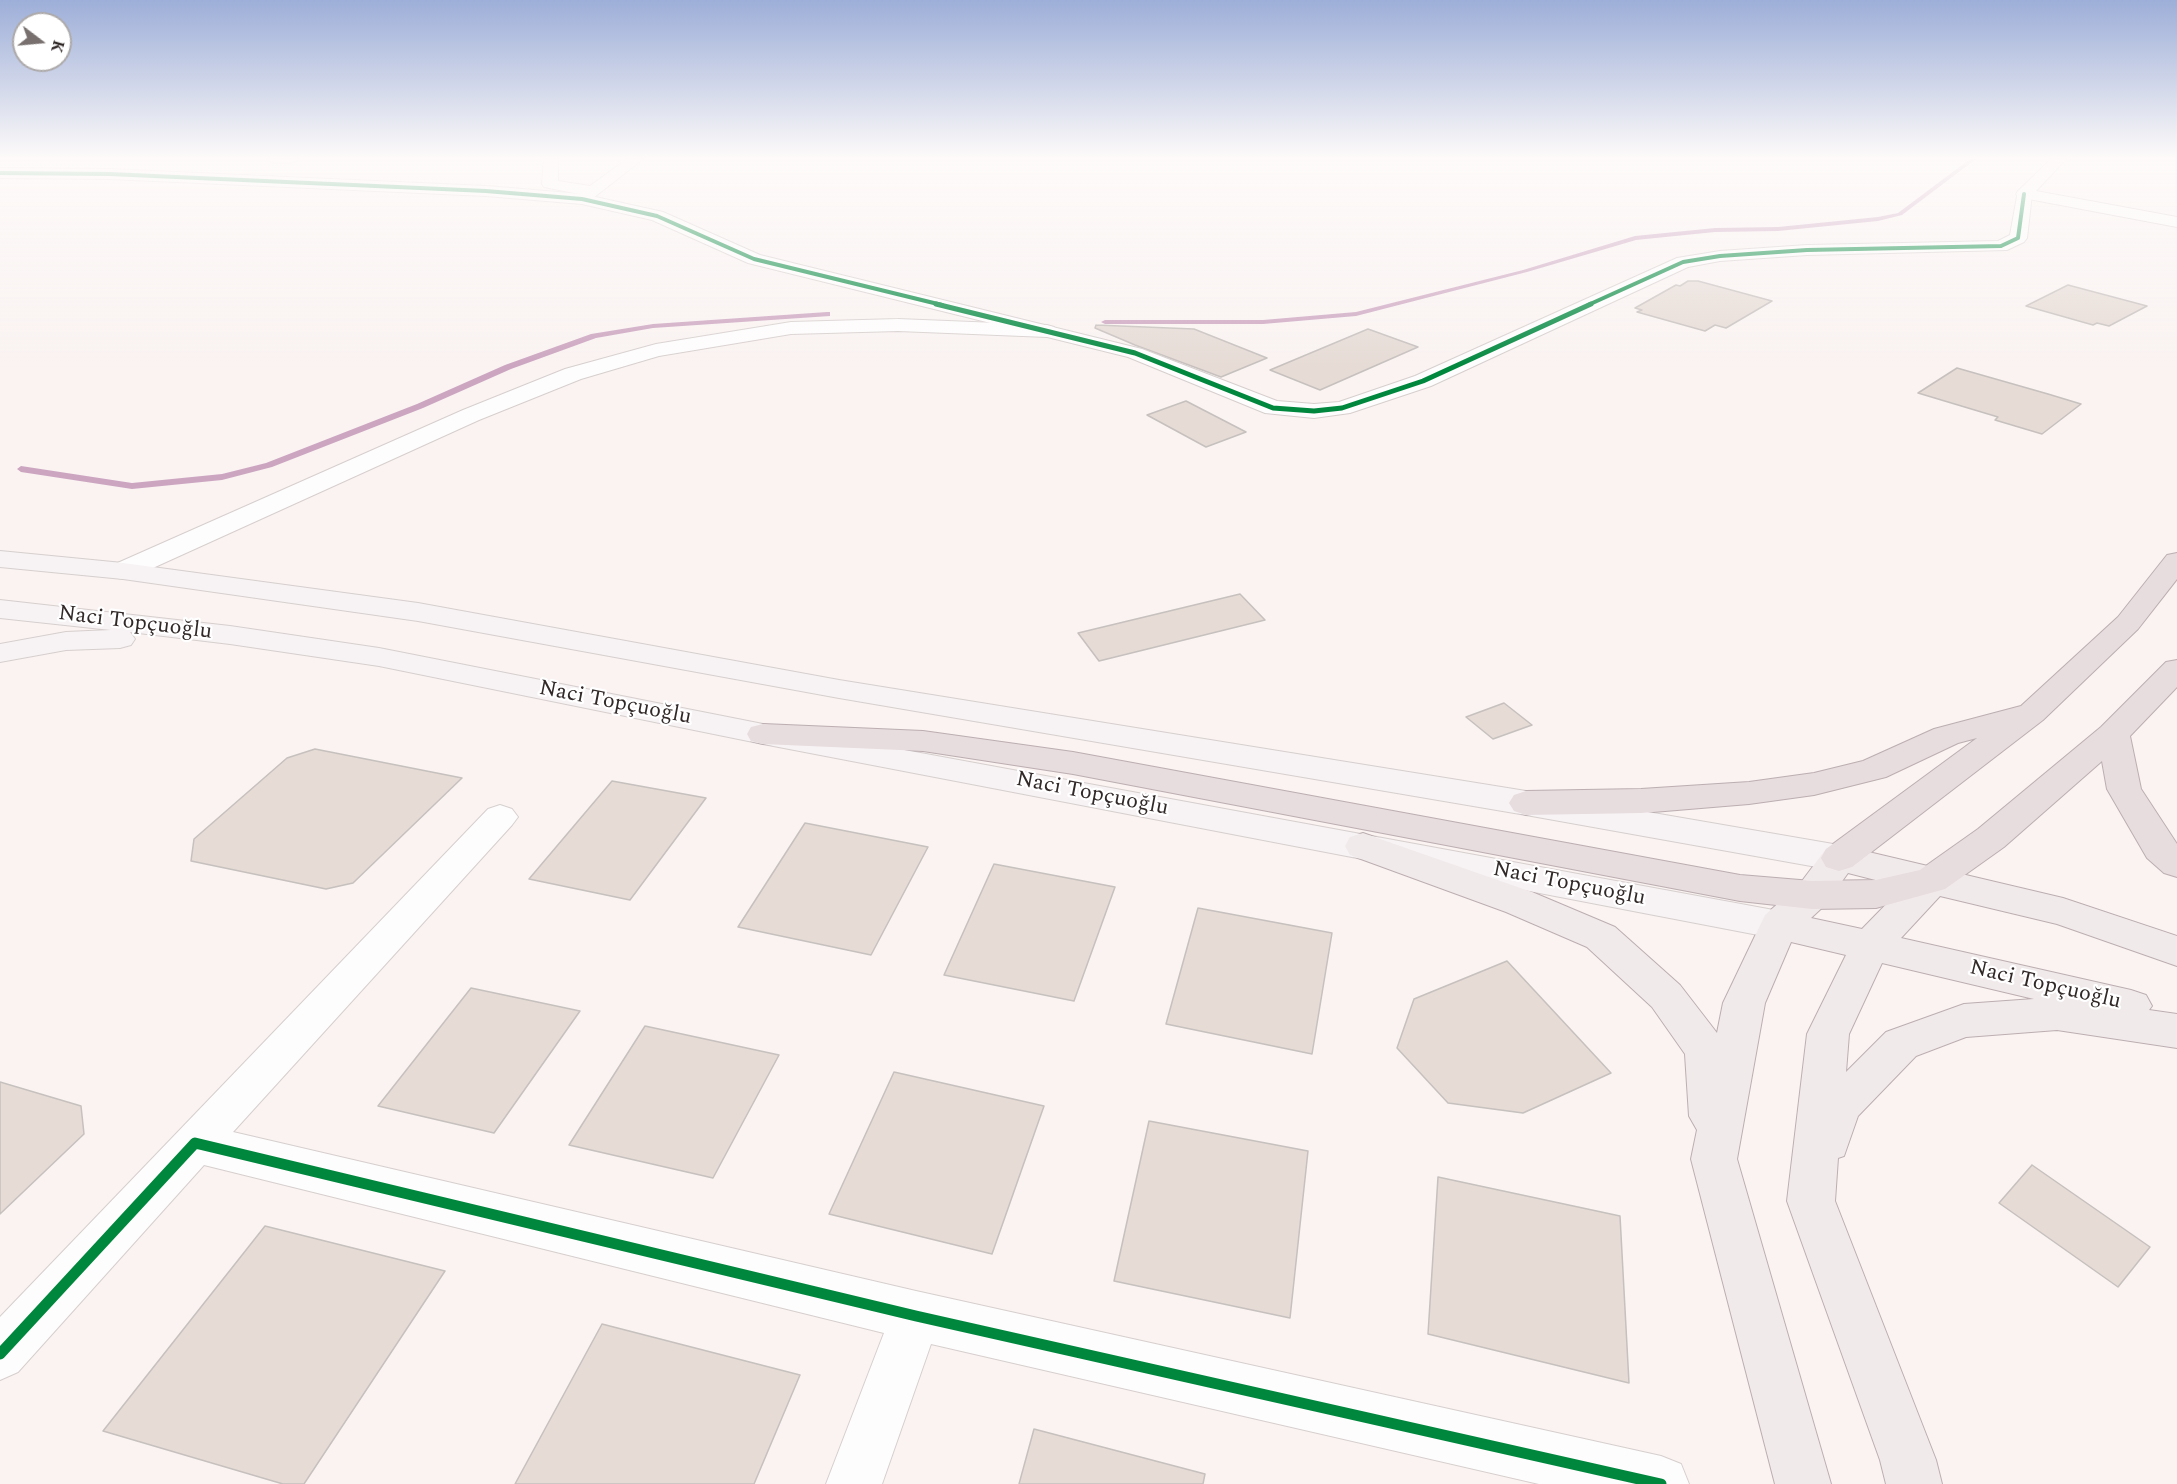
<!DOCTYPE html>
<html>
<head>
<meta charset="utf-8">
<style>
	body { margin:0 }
	#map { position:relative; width:2177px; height:1484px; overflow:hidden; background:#faf3f2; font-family:Spectral,serif }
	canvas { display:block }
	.north { position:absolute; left:12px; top:12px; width:60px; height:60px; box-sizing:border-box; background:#fff; border:2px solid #ada9a9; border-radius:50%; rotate:106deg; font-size:16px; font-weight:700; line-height:24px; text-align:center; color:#312928 }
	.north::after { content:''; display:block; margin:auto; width:21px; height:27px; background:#77706f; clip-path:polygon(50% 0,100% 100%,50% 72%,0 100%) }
</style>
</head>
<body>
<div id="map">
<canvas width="2177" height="1484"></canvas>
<div class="north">K</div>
</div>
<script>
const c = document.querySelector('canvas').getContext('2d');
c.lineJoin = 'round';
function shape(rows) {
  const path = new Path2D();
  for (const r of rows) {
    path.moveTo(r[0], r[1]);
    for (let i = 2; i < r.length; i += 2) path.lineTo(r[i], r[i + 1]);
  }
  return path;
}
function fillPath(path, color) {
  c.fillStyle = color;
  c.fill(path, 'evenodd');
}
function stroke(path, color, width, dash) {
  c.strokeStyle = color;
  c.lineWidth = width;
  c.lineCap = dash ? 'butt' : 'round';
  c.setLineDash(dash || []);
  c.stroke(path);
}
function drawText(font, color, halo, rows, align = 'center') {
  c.font = font + ' Spectral,serif';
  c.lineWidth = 4.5;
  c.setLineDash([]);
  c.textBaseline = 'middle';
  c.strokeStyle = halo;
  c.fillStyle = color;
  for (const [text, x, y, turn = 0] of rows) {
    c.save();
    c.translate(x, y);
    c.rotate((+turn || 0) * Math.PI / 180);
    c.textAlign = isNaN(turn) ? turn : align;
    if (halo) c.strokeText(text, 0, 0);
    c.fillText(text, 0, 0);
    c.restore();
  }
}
fillPath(shape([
	[1970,159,1976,159,1902,215,1878,221,1778,231,1715,232,1636,240,1527,272,1356,316,1263,324,1105,324,1101,322,1105,320,1263,320,1356,312,1523,270,1635,236,1715,228,1778,227,1878,217,1898,213,1970,159],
	[827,312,830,312,830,316,653,328,596,338,511,369,423,408,272,467,222,480,132,489,21,472,17,469,21,466,132,483,222,474,266,463,417,404,505,365,591,334,653,324,827,312]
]), '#cca5c0');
const building = shape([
	[1688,281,1698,281,1772,301,1726,328,1715,325,1705,331,1637,312,1642,310,1635,308,1676,285,1680,286,1688,281],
	[2068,285,2147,306,2109,326,2097,323,2093,325,2026,306,2068,285],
	[1096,325,1194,329,1267,358,1221,377,1135,345,1095,328,1096,325],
	[1368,329,1418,347,1320,390,1270,370,1368,329],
	[1957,368,2048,394,2081,404,2042,434,1995,420,1998,417,1918,393,1957,368],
	[1186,401,1246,432,1206,447,1147,415,1186,401],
	[1240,594,1265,620,1099,661,1078,633,1240,594],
	[1504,703,1532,725,1493,739,1466,717,1504,703],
	[315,749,462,778,353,883,326,889,191,861,194,839,287,758,315,749],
	[612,781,706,798,630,900,529,879,612,781],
	[805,823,928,847,871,955,738,927,805,823],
	[994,864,1115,887,1074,1001,944,975,994,864],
	[1198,908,1332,933,1312,1054,1166,1024,1198,908],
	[1507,961,1611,1073,1523,1113,1448,1103,1397,1048,1414,999,1507,961],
	[471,988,580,1011,494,1133,378,1106,471,988],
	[645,1026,779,1055,713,1178,569,1145,645,1026],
	[894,1072,1044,1106,992,1254,829,1214,894,1072],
	[0,1082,81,1106,84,1134,0,1214,0,1082],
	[1149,1121,1308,1151,1290,1318,1114,1281,1149,1121],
	[2032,1165,2150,1247,2118,1287,1999,1203,2032,1165],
	[1438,1177,1620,1216,1629,1383,1428,1334,1438,1177],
	[265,1226,445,1271,304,1484,283,1484,103,1431,265,1226],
	[602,1324,800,1375,754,1484,515,1484,602,1324],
	[1034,1429,1205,1474,1203,1484,1019,1484,1034,1429]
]);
fillPath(building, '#e6dbd5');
stroke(building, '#c6c0be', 1.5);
const minor = shape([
	[267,159,299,159,292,163,274,163,267,159],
	[544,159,558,159,558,181,590,186,627,159,643,159,588,202,582,204,574,199,579,194,544,187,542,184,544,159],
	[2051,159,2066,159,2036,191,2177,217,2177,227,2018,197,2016,194,2018,191,2051,159],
	[898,319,1047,325,1054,327,1057,331,1054,335,1047,337,898,331,791,334,659,356,581,379,479,420,133,577,123,579,113,577,109,571,113,565,463,410,565,369,656,344,791,322,898,319],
	[500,805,512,809,518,817,512,825,233,1132,916,1291,1661,1456,1681,1464,1689,1484,1539,1484,931,1344,882,1484,826,1484,884,1333,204,1165,18,1372,0,1380,0,1317,488,809,500,805]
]);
const tertiary = shape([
	[0,168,110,169,486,186,582,194,663,212,760,255,1142,349,1277,401,1314,404,1339,402,1415,376,1677,258,1720,251,1807,245,1998,241,2010,235,2018,191,2030,191,2032,194,2027,238,2024,242,2007,250,1807,255,1720,261,1688,267,1431,386,1350,413,1314,418,1265,413,1128,357,748,263,652,220,582,204,486,196,110,179,0,178,0,168]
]);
const secondary = shape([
	[0,551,123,563,418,603,839,680,1526,791,1839,845,1852,849,1857,858,1852,867,1839,871,1526,815,839,698,418,621,123,579,0,567,0,551],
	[0,600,230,626,379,648,763,724,1779,911,1793,915,1798,925,1793,935,1779,939,763,744,379,666,230,644,130,632,135,639,131,645,120,648,66,650,0,662,0,644,66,632,111,630,0,618,0,600]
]);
const primary = shape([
	[1363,833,1532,892,1615,927,1680,985,1717,1033,1723,1003,1765,915,1799,885,1826,849,1839,845,2063,898,2177,936,2177,966,2057,924,1940,896,1901,938,2131,990,2146,995,2152,1006,2149,1010,2177,1014,2177,1048,2057,1030,1966,1037,1916,1056,1858,1116,1844,1156,1838,1158,1835,1201,1936,1460,1942,1484,1886,1484,1880,1460,1787,1201,1807,1034,1846,955,1791,942,1765,1003,1737,1159,1831,1484,1775,1484,1691,1159,1697,1130,1689,1116,1685,1054,1652,1007,1587,947,1506,912,1350,855,1345,846,1350,837,1363,833],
	[1848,873,1903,887,1862,929,1811,918,1825,905,1848,873],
	[1882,963,2034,999,1964,1004,1886,1032,1846,1072,1849,1034,1882,963]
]);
const motorway = shape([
	[2177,553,2177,579,2138,629,2043,720,1852,867,1839,871,1826,867,1821,858,1826,849,1977,738,1958,743,1886,777,1814,795,1749,804,1641,813,1526,815,1514,811,1509,803,1514,795,1526,791,1641,789,1749,782,1814,773,1863,761,1934,729,2021,706,2118,617,2167,555,2177,553],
	[2177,660,2177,687,2130,736,2141,789,2177,844,2177,877,2164,873,2147,858,2107,789,2102,761,2004,847,1945,889,1876,908,1812,909,1740,901,1073,774,923,751,763,744,751,741,747,734,751,727,763,724,923,731,1073,752,1740,875,1812,881,1876,880,1920,870,1978,829,2101,727,2166,662,2177,660]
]);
stroke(minor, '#d6cfce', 2);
stroke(tertiary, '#d6cfce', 2);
stroke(secondary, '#d6cfce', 2);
stroke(primary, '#bcaeb1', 2);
stroke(motorway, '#bcaeb1', 2);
fillPath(minor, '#fefdfd');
fillPath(tertiary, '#fefdfd');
fillPath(secondary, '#f7f3f4');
fillPath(primary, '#f1eaeb');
fillPath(motorway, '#e7dcde');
stroke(shape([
	[0,173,110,174,486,191,582,199,657,216,754,259,942,305],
	[1588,305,1683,262,1720,256,1807,250,2001,246,2018,238,2024,194]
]), '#00873e', 4);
stroke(shape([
	[936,304,1135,353,1273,408,1314,411,1342,408,1423,381,1591,304]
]), '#00873e', 5);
stroke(shape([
	[0,1354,195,1143,916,1316,1661,1484]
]), '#00873e', 11);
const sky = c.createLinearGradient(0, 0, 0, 367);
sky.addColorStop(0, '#9daed8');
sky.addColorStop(0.43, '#fdfaf9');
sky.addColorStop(1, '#fdfaf900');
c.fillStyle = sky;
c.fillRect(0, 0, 2177, 367);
drawText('22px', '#312928', '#fff', [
	["Naci Topçuoğlu",135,624,7],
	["Naci Topçuoğlu",615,704,11],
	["Naci Topçuoğlu",1092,795,11],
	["Naci Topçuoğlu",1569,885,11],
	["Naci Topçuoğlu",2045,986,13]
]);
</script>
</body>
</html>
